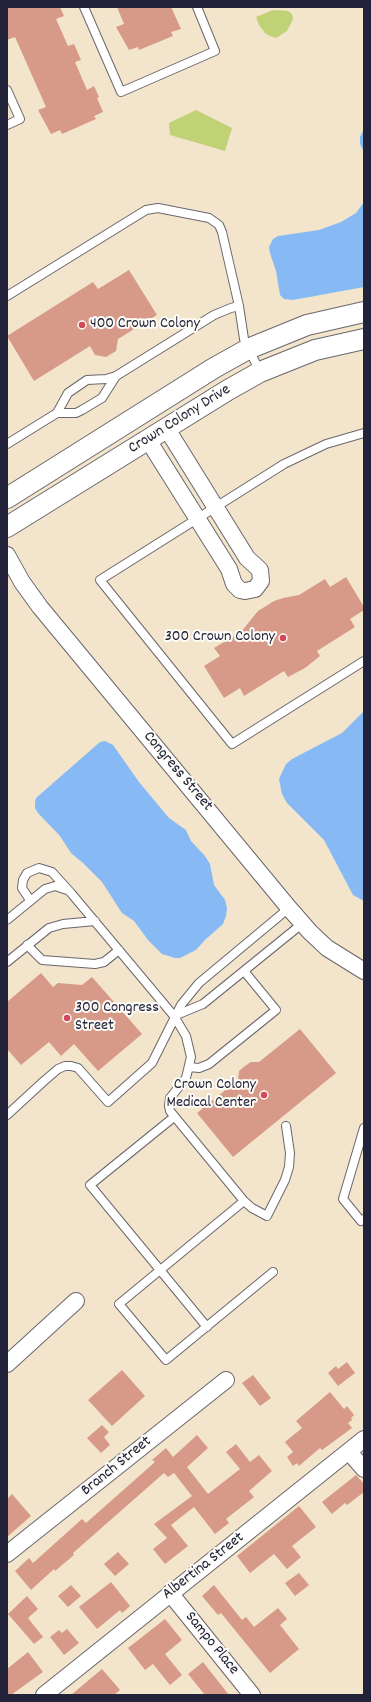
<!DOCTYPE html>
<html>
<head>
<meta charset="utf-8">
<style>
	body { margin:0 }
	#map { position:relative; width:371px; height:1702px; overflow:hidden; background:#f2e5cb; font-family:Dekko,sans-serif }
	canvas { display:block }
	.frame { position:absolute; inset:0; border:8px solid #22223b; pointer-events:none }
</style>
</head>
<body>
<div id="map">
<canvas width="371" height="1702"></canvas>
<div class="frame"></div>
</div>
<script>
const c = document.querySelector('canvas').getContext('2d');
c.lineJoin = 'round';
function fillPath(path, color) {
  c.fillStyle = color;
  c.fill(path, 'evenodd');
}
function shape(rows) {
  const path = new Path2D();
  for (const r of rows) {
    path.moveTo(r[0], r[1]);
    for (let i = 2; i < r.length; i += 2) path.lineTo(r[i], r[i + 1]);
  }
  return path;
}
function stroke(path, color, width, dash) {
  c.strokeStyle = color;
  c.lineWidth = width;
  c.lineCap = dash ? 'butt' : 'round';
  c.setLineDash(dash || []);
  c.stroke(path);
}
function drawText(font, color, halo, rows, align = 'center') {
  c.font = font + ' Dekko,sans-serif';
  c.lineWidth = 4;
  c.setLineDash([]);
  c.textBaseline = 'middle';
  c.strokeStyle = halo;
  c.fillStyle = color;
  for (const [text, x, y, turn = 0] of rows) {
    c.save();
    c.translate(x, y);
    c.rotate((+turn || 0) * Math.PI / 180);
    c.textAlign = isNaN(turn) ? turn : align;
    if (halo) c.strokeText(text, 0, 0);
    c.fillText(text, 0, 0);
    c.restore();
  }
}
fillPath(shape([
	[273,10,288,11,292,14,293,19,287,31,276,38,270,36,265,33,259,25,256,17],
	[196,110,232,128,225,151,170,135,169,123]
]), '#c0d275');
fillPath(shape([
	[364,129,364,152,360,144,360,137],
	[364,202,364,287,293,300,284,299,280,295,276,271,270,253,269,247,273,239,278,236,319,230,341,222,356,213],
	[364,711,364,901,353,895,324,840,287,803,282,794,279,779,286,764,292,759,342,733],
	[105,741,113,745,139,782,169,818,186,830,191,841,205,856,210,864,214,885,225,900,227,908,226,916,223,924,205,940,196,950,180,958,175,958,162,954,148,940,134,921,122,913,102,882,83,863,71,853,60,836,38,813,35,808,35,802,36,798,100,742]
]), '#87baf4');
fillPath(shape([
	[7,7,60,7,64,16,56,19,68,46,74,44,81,60,75,62,87,90,94,86,99,97,97,98,103,112,94,116,96,119,62,134,60,130,51,134,38,110,46,107,15,37,7,40],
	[117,7,171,7,181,29,171,32,173,36,139,50,138,47,129,50,116,27,124,24],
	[129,270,157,315,118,339,116,351,106,357,95,355,90,346,34,381,7,336,93,282,98,289],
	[346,577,364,607,364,610,350,619,355,627,317,651,320,656,305,668,288,677,284,671,244,696,240,688,224,698,204,666,220,656,214,648,241,632,258,611,274,601,283,598,299,595,325,579,330,587],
	[41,973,53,987,58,983,82,985,92,977,142,1034,98,1071,74,1044,61,1056,49,1042,21,1065,7,1049,7,1002],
	[300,1029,336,1073,233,1157,197,1113,238,1080,239,1071,245,1066,251,1062,259,1062],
	[347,1362,355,1373,338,1386,328,1373,336,1366,338,1369],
	[122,1370,145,1396,112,1426,88,1400],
	[253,1375,271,1398,260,1406,242,1383],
	[330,1392,344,1409,347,1406,354,1415,351,1418,352,1420,348,1423,352,1428,322,1450,320,1448,299,1466,297,1463,293,1466,287,1457,293,1452,285,1442,302,1428,296,1421],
	[102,1425,109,1432,104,1437,110,1445,101,1453,87,1438],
	[197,1435,208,1448,187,1467,208,1494,240,1469,226,1452,236,1444,250,1462,259,1455,272,1471,249,1491,254,1497,226,1519,229,1523,215,1534,194,1507,171,1525,188,1546,165,1564,153,1549,167,1538,154,1524,192,1496,174,1473,168,1477,164,1473,73,1553,74,1555,55,1571,54,1569,31,1590,15,1571,29,1558,33,1563,82,1519,86,1523,155,1462,152,1460,166,1448,173,1457],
	[356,1475,364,1484,364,1492,347,1505,345,1503,332,1514,322,1502],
	[12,1494,31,1516,7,1537,7,1499],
	[299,1506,316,1527,292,1546,301,1557,287,1569,274,1554,250,1573,237,1556],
	[118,1552,129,1564,115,1576,104,1564],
	[299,1573,309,1585,295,1596,285,1583],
	[111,1582,130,1606,122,1613,120,1610,97,1629,79,1607],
	[71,1585,81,1596,68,1607,58,1596],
	[214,1585,242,1620,246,1617,254,1627,278,1608,287,1619,280,1625,299,1649,270,1673,221,1613,218,1615,202,1596],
	[27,1596,38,1609,28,1618,43,1637,34,1644,8,1614],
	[165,1619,182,1640,165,1654,182,1675,170,1685,153,1664,145,1670,128,1648],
	[67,1629,79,1643,64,1655,50,1637,59,1630,62,1633],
	[28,1652,43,1672,11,1695,7,1695,7,1669],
	[203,1662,229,1695,205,1695,188,1674],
	[102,1669,120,1690,114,1695,71,1695]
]), '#d79a88');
const service = shape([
	[84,7,121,92,215,51,197,7],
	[7,90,20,119,7,125],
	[7,296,146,210,158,208,209,218,219,225,222,232,239,306],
	[57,413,76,413,82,410,102,398,116,376],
	[364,433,326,444,284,464,100,580,232,744,364,661],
	[7,444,57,413,68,393,87,380,106,379,116,376,214,315,231,308,239,306,244,339,260,372],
	[30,900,22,888,23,880,27,873,39,868,52,872,71,893,174,1016,186,1036,191,1057,186,1078,170,1098,169,1106,170,1111,244,1201,252,1208,267,1216,285,1180,289,1167,290,1153,286,1126],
	[7,920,45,889,55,886,67,890],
	[27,945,42,960,95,964,104,962,119,950],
	[7,962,49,928,63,924,95,921],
	[174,1016,203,1004,303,923],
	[189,1067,199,1068,209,1064,276,1010,244,971],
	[7,1115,44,1081,58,1069,65,1066,71,1066,78,1068,108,1102,152,1063,181,1005,199,983,289,908],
	[174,1117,90,1185,207,1327],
	[364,1128,343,1199,361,1221,364,1219],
	[244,1201,119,1304,166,1360,273,1272]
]);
const minor = shape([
	[148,440,229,569,234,584,240,590,245,591,255,589,261,581,260,570,247,558,167,429],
	[7,555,22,582,40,607,289,908,310,932,327,948,364,971],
	[7,1364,76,1301],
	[349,1452,364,1469],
	[7,1554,226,1380],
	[170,1593,252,1695],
	[44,1695,364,1439]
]);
const tertiary = shape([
	[7,498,214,368,248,349,307,325,364,312],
	[7,527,228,390,260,372,315,350,364,339]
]);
stroke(service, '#6b666d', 10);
stroke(minor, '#6b666d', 18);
stroke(tertiary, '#6b666d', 22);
stroke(service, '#fff', 8);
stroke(minor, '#fff', 16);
stroke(tertiary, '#fff', 20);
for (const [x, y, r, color] of [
	[82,325,4,"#d1495b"],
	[283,638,4,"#d1495b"],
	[67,1018,4,"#d1495b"],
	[264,1095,4,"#d1495b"]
]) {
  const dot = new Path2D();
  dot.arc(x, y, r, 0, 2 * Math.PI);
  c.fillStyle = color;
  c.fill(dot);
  stroke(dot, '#fdfcf7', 1.5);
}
drawText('16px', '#22223b', '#fdfcf7', [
	["400 Crown Colony",90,325],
	["300 Crown Colony",275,638,"right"],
	["300 Congress",75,1009],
	["Street",75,1027],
	["Crown Colony",256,1086,"right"],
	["Medical Center",256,1104,"right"]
], 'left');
drawText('16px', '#22223b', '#fdfcf7', [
	["Crown Colony Drive",180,420,-32],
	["Congress Street",177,772,50],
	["Branch Street",117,1467,-39],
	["Albertina Street",204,1567,-38],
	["Sampo Place",211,1644,51]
]);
</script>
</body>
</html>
